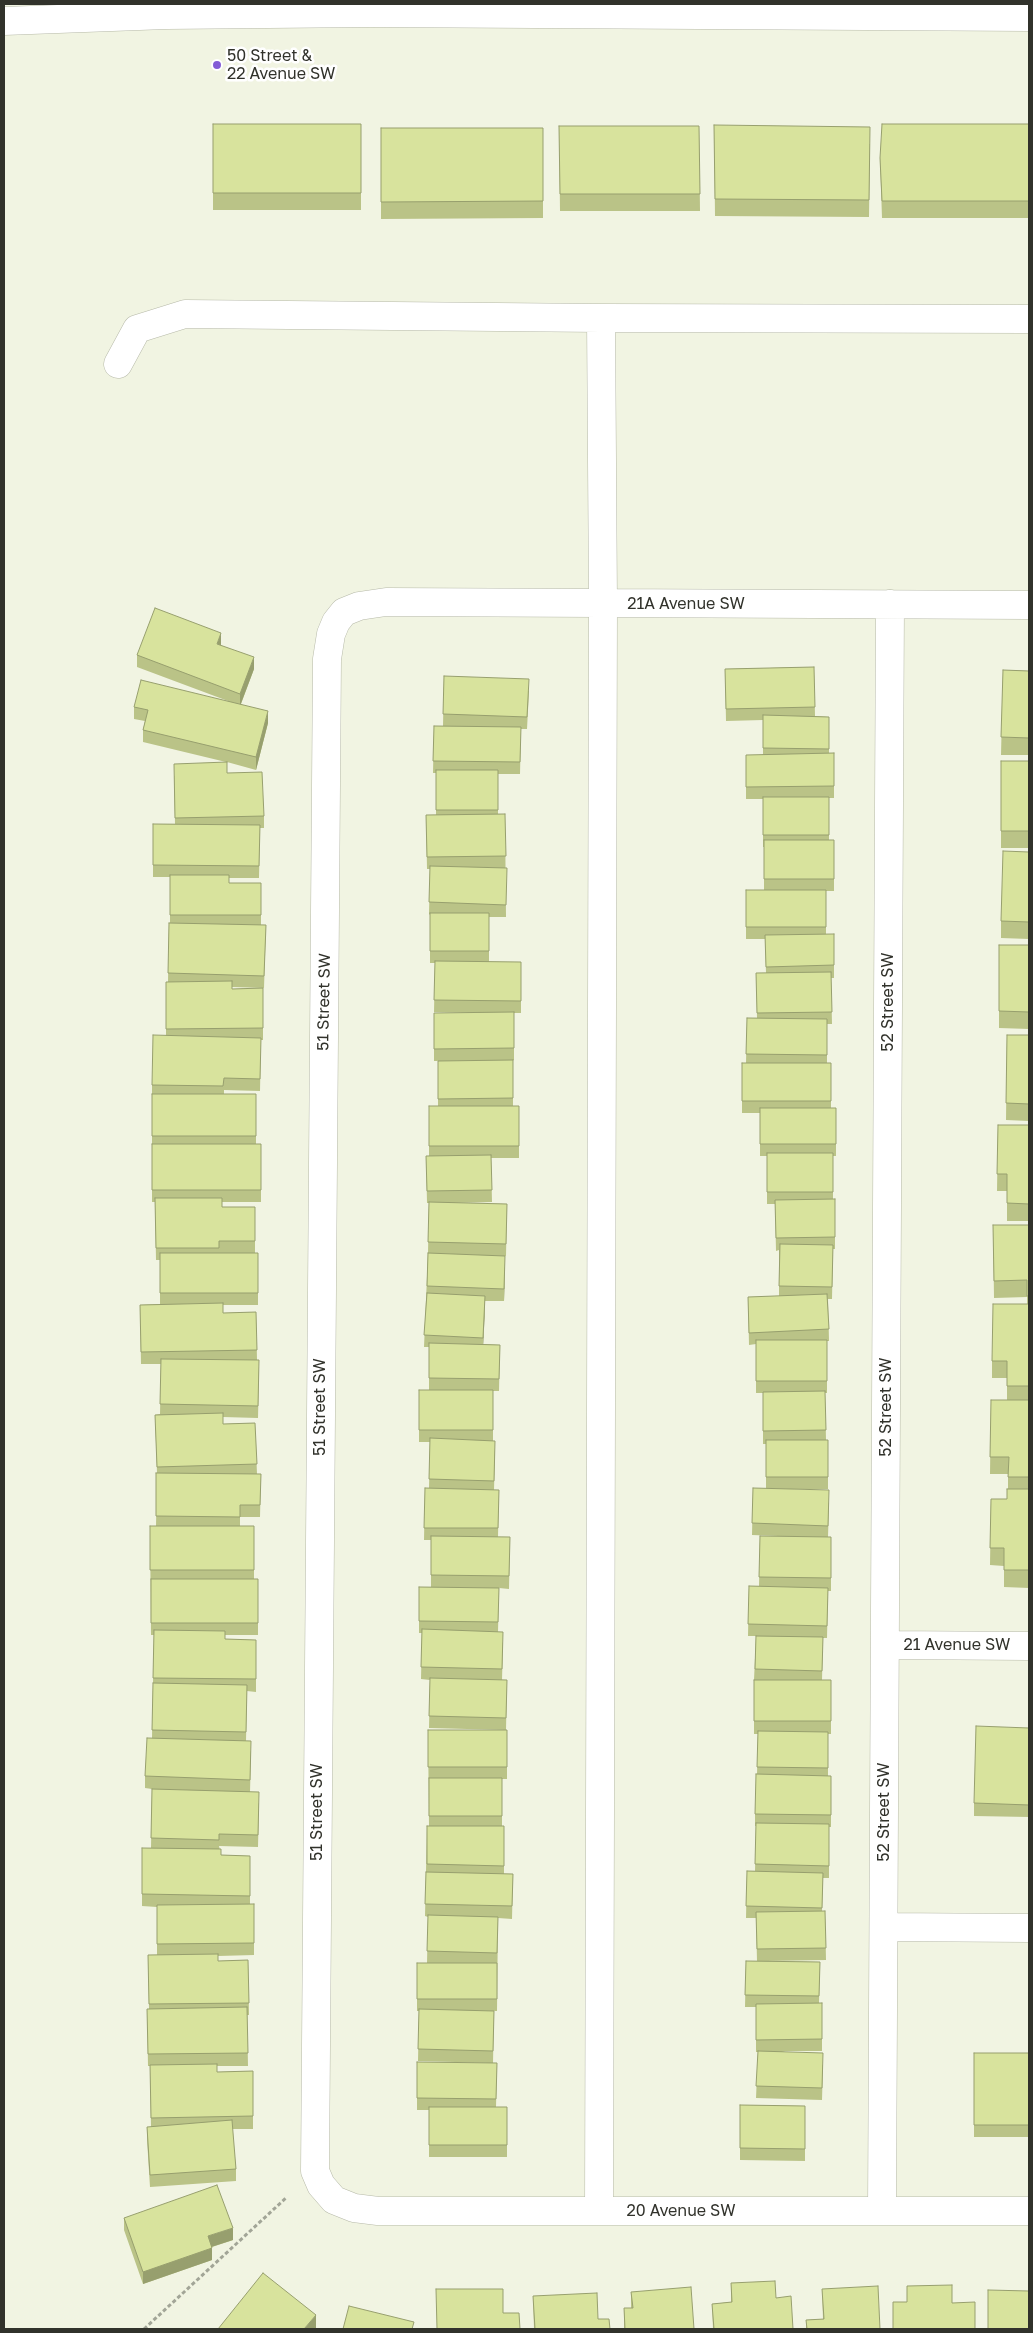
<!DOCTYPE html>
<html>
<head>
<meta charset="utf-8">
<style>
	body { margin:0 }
	#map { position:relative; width:1033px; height:2333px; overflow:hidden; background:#f1f4e2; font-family:"Golos Text",sans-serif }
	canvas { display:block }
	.frame { position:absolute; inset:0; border:5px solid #31322b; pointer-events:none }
</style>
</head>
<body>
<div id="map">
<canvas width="1033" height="2333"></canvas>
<div class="frame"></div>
</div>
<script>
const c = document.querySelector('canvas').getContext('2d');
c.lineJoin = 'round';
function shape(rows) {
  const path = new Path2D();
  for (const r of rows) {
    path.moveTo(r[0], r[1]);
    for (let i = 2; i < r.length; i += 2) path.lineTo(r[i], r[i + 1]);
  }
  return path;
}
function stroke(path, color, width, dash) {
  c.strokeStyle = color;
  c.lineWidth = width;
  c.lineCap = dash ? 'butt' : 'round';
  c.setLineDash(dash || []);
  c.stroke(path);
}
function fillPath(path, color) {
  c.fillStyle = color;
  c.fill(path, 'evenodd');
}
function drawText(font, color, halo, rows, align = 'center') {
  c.font = font + ' "Golos Text",sans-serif';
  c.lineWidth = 5;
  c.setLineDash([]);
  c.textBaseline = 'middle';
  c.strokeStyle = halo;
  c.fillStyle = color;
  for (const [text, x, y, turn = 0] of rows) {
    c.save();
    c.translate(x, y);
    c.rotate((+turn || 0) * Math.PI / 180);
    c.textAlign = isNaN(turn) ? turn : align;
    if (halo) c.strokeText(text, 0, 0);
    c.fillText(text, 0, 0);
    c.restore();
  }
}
const minor = shape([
	[4,21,166,15,370,13,1029,17],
	[118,364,137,329,185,314,601,318,1029,319],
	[1029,605,386,602,359,606,344,612,336,622,331,634,327,659,315,2171,321,2185,334,2200,354,2208,378,2211,1029,2211],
	[886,1645,1029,1646],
	[884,1927,1029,1928],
	[599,2211,603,604,601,318],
	[882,2211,890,604]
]);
stroke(minor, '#b6b9a8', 29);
stroke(shape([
	[144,2329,287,2197]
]), '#a2a597', 3, [4, 2.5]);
stroke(minor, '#fff', 28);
fillPath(shape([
	[213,124,361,124,361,210,213,210],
	[1029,124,1029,218,882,218,880,158],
	[714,125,870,144,869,217,715,216],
	[559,126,699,126,700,211,560,211],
	[381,128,543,128,543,218,381,219],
	[221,645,254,669,241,704,268,723,256,770,227,762,227,773,264,816,264,828,260,828,259,878,229,878,229,883,261,883,261,925,266,925,264,988,232,987,232,989,263,988,263,1040,261,1040,260,1091,224,1090,224,1094,256,1094,256,1144,261,1144,261,1202,222,1202,222,1207,255,1207,255,1253,258,1253,258,1305,223,1305,223,1313,256,1312,257,1360,259,1372,258,1418,223,1417,223,1424,255,1423,257,1474,261,1474,260,1517,240,1517,240,1526,254,1526,254,1579,258,1579,258,1635,225,1635,225,1639,256,1640,256,1692,247,1691,246,1741,251,1753,250,1792,259,1804,258,1847,219,1846,221,1855,250,1856,250,1904,254,1904,254,1955,218,1956,218,1961,248,1960,249,2015,247,2015,248,2066,217,2066,217,2072,253,2071,253,2129,232,2129,236,2169,236,2181,150,2187,147,2139,147,2127,151,2127,150,2066,148,2066,147,2009,149,2009,148,1955,157,1955,157,1907,142,1906,142,1848,151,1848,152,1789,145,1788,145,1776,152,1738,153,1683,154,1635,151,1635,150,1526,156,1526,157,1473,155,1415,160,1414,161,1364,141,1364,140,1305,160,1304,160,1260,156,1260,155,1202,152,1202,152,1085,166,1035,166,982,168,982,169,923,170,923,170,877,153,877,153,824,175,824,174,776,226,762,143,742,143,730,145,721,134,719,134,707,228,701,137,667,137,655],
	[814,667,815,716,829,717,829,753,834,753,834,798,829,798,829,840,834,840,834,891,826,891,826,934,834,965,834,978,831,978,832,1024,827,1024,827,1063,831,1063,831,1108,836,1108,836,1156,833,1156,833,1199,835,1199,835,1249,833,1249,832,1299,828,1299,829,1341,827,1341,827,1393,825,1393,826,1440,828,1440,828,1489,776,1489,829,1503,828,1537,831,1537,831,1591,828,1591,827,1638,823,1638,822,1680,831,1680,831,1734,828,1734,828,1776,831,1776,831,1827,829,1827,829,1878,823,1878,822,1911,825,1911,826,1960,767,1961,820,1962,819,2003,822,2003,822,2051,782,2051,823,2065,822,2100,756,2098,758,2052,756,2052,756,2007,745,2007,746,1961,757,1961,756,1918,746,1918,747,1871,755,1871,756,1826,755,1826,755,1814,757,1774,758,1734,754,1734,754,1680,756,1636,748,1636,749,1586,759,1586,760,1536,804,1537,752,1535,753,1488,766,1489,766,1444,763,1444,763,1393,756,1393,756,1344,749,1345,748,1297,779,1296,779,1250,776,1251,775,1204,767,1204,767,1156,760,1156,760,1113,742,1113,742,1063,746,1063,747,1018,757,1018,756,973,766,973,765,939,746,939,746,890,764,890,764,847,763,847,763,799,746,799,746,767,763,754,763,720,726,721,725,669],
	[1003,670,1029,671,1029,755,1001,755],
	[444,676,529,691,527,729,521,729,520,774,498,774,498,814,505,814,506,917,489,917,489,962,521,962,521,1013,514,1013,514,1060,513,1060,513,1106,519,1106,519,1158,491,1158,492,1202,455,1203,507,1204,506,1256,494,1256,505,1268,504,1301,485,1301,483,1344,500,1345,499,1391,493,1391,493,1441,495,1453,494,1490,499,1490,498,1537,510,1537,509,1589,499,1588,498,1632,503,1644,502,1680,507,1680,506,1730,429,1728,430,1680,421,1679,422,1633,419,1633,419,1587,431,1587,431,1540,424,1540,425,1488,429,1488,430,1442,419,1442,419,1390,429,1390,429,1347,424,1347,428,1253,429,1203,427,1203,426,1156,429,1156,429,1106,438,1106,438,1061,448,1061,434,1061,434,1013,478,1013,434,1012,435,963,430,963,430,915,429,914,430,869,427,869,426,815,436,815,436,773,433,773,434,726,443,726],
	[1001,761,1029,761,1029,848,1001,848],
	[1029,852,1029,939,1001,938,1001,921],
	[999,945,1029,945,1029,1029,999,1028],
	[1007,1035,1029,1035,1029,1121,1006,1120],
	[998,1125,1029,1125,1029,1221,1007,1221,1007,1191,997,1191],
	[993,1225,1029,1225,1029,1588,1004,1587,1004,1566,990,1565,991,1499,1007,1499,1008,1489,1008,1474,990,1474,991,1400,1007,1400,1007,1378,992,1378,992,1361,1027,1304,1027,1297,994,1298],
	[1029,1728,1029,1817,974,1816,974,1803],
	[428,1730,507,1730,507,1779,502,1779,502,1826,504,1826,504,1874,513,1874,512,1919,498,1918,497,2011,491,2011,494,2011,493,2063,418,2061,419,2011,417,2011,417,1963,427,1963,428,1917,425,1916,427,1826,429,1826],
	[974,2053,1029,2053,1029,2137,974,2137],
	[417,2062,497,2063,496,2107,507,2107,507,2157,429,2157,429,2110,417,2110],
	[740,2105,805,2106,805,2161,740,2160],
	[124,2218,233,2240,212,2247,212,2260,143,2284,124,2230],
	[731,2283,793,2329,713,2329,712,2304,731,2302],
	[822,2289,880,2329,806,2329,806,2320,823,2319],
	[631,2292,694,2329,624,2329,624,2308,631,2308],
	[533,2296,598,2319,610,2329,534,2329]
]), '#bac387');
fillPath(shape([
	[221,633,221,646,217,644],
	[254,657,254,669,240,706,240,694],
	[268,711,268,723,256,770,256,757],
	[505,1256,505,1268,504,1301,504,1289],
	[485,1296,485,1308,483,1350,483,1338],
	[233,2228,233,2240,208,2248,208,2236],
	[212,2248,212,2260,143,2284,143,2272],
	[316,2315,316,2329,304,2329]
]), '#979f6e');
const building = shape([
	[213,124,361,124,361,193,213,193,213,124],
	[882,124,1029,124,1029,201,882,201,880,158,882,124],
	[714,125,870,127,869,200,715,199,714,125],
	[559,126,699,126,700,194,560,194,559,126],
	[381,128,543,128,543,201,381,202,381,128],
	[155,608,221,633,217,644,254,657,240,694,137,655,155,608],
	[814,667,815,707,726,709,725,669,814,667],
	[1003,670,1029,671,1029,738,1001,737,1003,670],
	[444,676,529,679,527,717,443,714,444,676],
	[141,680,268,711,256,757,143,730,148,710,134,707,141,680],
	[763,715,829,717,829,749,763,748,763,715],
	[434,726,521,727,520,762,433,761,434,726],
	[834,753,834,786,746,787,746,755,834,753],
	[1001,761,1029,761,1029,831,1001,831,1001,761],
	[227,762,227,773,262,772,264,816,175,818,174,764,227,762],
	[436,770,498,770,498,810,436,810,436,770],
	[763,797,829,797,829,835,763,835,763,797],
	[505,814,506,856,427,857,426,815,505,814],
	[153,824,260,825,259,866,153,865,153,824],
	[764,840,834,840,834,879,764,879,764,840],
	[1003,851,1029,852,1029,922,1001,921,1003,851],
	[430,866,507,868,506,905,429,902,430,866],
	[170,875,229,875,229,883,261,883,261,915,170,915,170,875],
	[746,890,826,890,826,927,746,927,746,890],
	[430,913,489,913,489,951,430,951,430,913],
	[169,923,266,925,264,976,168,973,169,923],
	[834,934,834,965,766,967,765,935,834,934],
	[999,945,1029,945,1029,1012,999,1011,999,945],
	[435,961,521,962,521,1001,434,1000,435,961],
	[831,972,832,1012,757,1013,756,973,831,972],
	[232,981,232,989,263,988,263,1028,166,1029,166,982,232,981],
	[514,1012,514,1048,434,1049,434,1013,514,1012],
	[747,1018,827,1019,827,1055,746,1054,747,1018],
	[153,1035,261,1038,260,1079,224,1078,223,1086,152,1085,153,1035],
	[1007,1035,1029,1035,1029,1104,1006,1103,1007,1035],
	[513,1060,513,1098,438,1099,438,1061,513,1060],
	[742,1063,831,1063,831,1101,742,1101,742,1063],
	[152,1094,256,1094,256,1136,152,1136,152,1094],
	[429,1106,519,1106,519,1146,429,1146,429,1106],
	[760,1108,836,1108,836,1144,760,1144,760,1108],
	[998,1125,1029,1125,1029,1204,1007,1203,1007,1174,997,1174,998,1125],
	[152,1144,261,1144,261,1190,152,1190,152,1144],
	[767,1153,833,1153,833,1192,767,1192,767,1153],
	[491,1155,492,1190,427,1191,426,1156,491,1155],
	[155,1198,222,1198,222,1207,255,1207,255,1241,219,1241,219,1248,156,1248,155,1198],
	[835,1199,835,1237,776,1238,775,1200,835,1199],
	[429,1202,507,1204,506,1244,428,1242,429,1202],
	[993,1225,1029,1225,1029,1296,1027,1296,1027,1280,994,1281,993,1225],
	[780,1244,833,1245,832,1287,779,1286,780,1244],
	[160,1253,258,1253,258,1293,160,1293,160,1253],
	[428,1253,505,1256,504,1289,427,1286,428,1253],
	[427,1293,485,1296,483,1338,424,1335,427,1293],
	[827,1294,829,1329,749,1333,748,1297,827,1294],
	[223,1303,223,1313,256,1312,257,1350,141,1352,140,1305,223,1303],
	[993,1304,1029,1304,1029,1386,1007,1386,1007,1361,992,1361,993,1304],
	[756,1340,827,1340,827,1381,756,1381,756,1340],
	[429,1343,500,1345,499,1379,429,1378,429,1343],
	[161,1359,259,1360,258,1406,160,1404,161,1359],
	[419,1390,493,1390,493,1430,419,1430,419,1390],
	[825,1391,826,1430,763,1431,763,1392,825,1391],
	[991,1400,1029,1400,1029,1477,1008,1477,1009,1457,990,1457,991,1400],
	[223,1413,223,1424,255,1423,257,1464,157,1467,155,1415,223,1413],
	[430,1438,495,1441,494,1481,429,1479,430,1438],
	[766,1440,828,1440,828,1477,766,1477,766,1440],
	[156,1473,261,1474,260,1505,240,1505,240,1517,156,1516,156,1473],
	[425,1488,499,1490,498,1528,424,1528,425,1488],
	[753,1488,829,1490,828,1526,752,1523,753,1488],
	[1007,1489,1029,1489,1029,1570,1004,1570,1004,1548,990,1548,991,1499,1007,1499,1007,1489],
	[150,1526,254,1526,254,1570,150,1570,150,1526],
	[431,1536,510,1537,509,1576,431,1575,431,1536],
	[760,1536,831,1537,831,1578,759,1577,760,1536],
	[151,1579,258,1579,258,1623,151,1623,151,1579],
	[749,1586,828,1588,827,1626,748,1624,749,1586],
	[419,1587,499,1588,498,1622,419,1621,419,1587],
	[422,1629,503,1632,502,1669,421,1667,422,1629],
	[154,1630,225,1631,225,1639,256,1640,256,1679,153,1678,154,1630],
	[756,1636,823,1637,822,1671,755,1669,756,1636],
	[430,1678,507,1680,506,1718,429,1716,430,1678],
	[754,1680,831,1680,831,1721,754,1721,754,1680],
	[153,1683,247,1685,246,1732,152,1730,153,1683],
	[976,1726,1029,1728,1029,1805,974,1803,976,1726],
	[428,1730,507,1730,507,1767,428,1767,428,1730],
	[758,1731,828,1732,828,1768,757,1767,758,1731],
	[147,1738,251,1741,250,1780,145,1776,147,1738],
	[756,1774,831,1776,831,1815,755,1814,756,1774],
	[429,1778,502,1778,502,1816,429,1816,429,1778],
	[152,1789,259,1792,258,1835,219,1834,219,1840,151,1838,152,1789],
	[756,1823,829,1824,829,1866,755,1864,756,1823],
	[427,1826,504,1826,504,1866,427,1864,427,1826],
	[142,1848,221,1849,221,1855,250,1856,250,1896,142,1894,142,1848],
	[747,1871,823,1873,822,1908,746,1906,747,1871],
	[426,1872,513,1874,512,1906,425,1904,426,1872],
	[254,1904,254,1943,157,1944,157,1905,254,1904],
	[825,1911,826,1948,757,1949,756,1912,825,1911],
	[428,1915,498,1917,497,1953,427,1951,428,1915],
	[218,1954,218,1961,248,1960,249,2003,149,2004,148,1955,218,1954],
	[746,1961,820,1962,819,1996,745,1995,746,1961],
	[417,1963,497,1963,497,1999,417,1999,417,1963],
	[822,2003,822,2039,756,2040,756,2004,822,2003],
	[247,2007,248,2053,148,2054,147,2009,247,2007],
	[419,2009,494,2011,493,2051,418,2049,419,2009],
	[758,2051,823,2053,822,2088,756,2086,758,2051],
	[974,2053,1029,2053,1029,2125,974,2125,974,2053],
	[417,2062,497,2063,496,2099,417,2098,417,2062],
	[217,2064,217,2072,253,2071,253,2116,151,2118,150,2065,217,2064],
	[740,2105,805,2106,805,2149,740,2148,740,2105],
	[429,2107,507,2107,507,2145,429,2145,429,2107],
	[232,2120,236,2169,150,2175,147,2127,232,2120],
	[217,2185,233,2228,208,2236,212,2248,143,2272,124,2218,217,2185],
	[263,2273,316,2315,304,2329,218,2329,263,2273],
	[775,2281,776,2298,791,2296,793,2329,714,2329,712,2304,732,2302,731,2283,775,2281],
	[952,2285,952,2303,975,2302,975,2329,893,2329,893,2302,907,2302,907,2286,952,2285],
	[878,2286,880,2329,807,2329,806,2320,824,2319,822,2289,878,2286],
	[691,2287,694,2329,625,2329,624,2308,633,2308,631,2292,691,2287],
	[436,2289,503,2289,503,2313,519,2313,520,2329,437,2329,436,2289],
	[988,2290,1029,2291,1029,2329,988,2329,988,2290],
	[597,2293,598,2319,609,2319,610,2329,535,2329,533,2296,597,2293],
	[349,2306,414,2322,412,2329,343,2329,349,2306]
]);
fillPath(building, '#d8e39d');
stroke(building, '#979f6e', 1);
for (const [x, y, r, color] of [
	[217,65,5,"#835cd6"]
]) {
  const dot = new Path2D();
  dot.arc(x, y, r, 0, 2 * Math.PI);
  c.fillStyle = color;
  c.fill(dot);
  stroke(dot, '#fff', 2);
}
drawText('16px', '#31322b', '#fff', [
	["50 Street &",227,56],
	["22 Avenue SW",227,74]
], 'left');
drawText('16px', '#31322b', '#fff', [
	["21A Avenue SW",686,604],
	["51 Street SW",324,1002,-89],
	["52 Street SW",888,1002,-90],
	["51 Street SW",320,1407,-90],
	["52 Street SW",886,1407,-90],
	["21 Avenue SW",957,1645],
	["51 Street SW",317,1812,-90],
	["52 Street SW",884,1812,-90],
	["20 Avenue SW",681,2211]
]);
</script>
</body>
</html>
